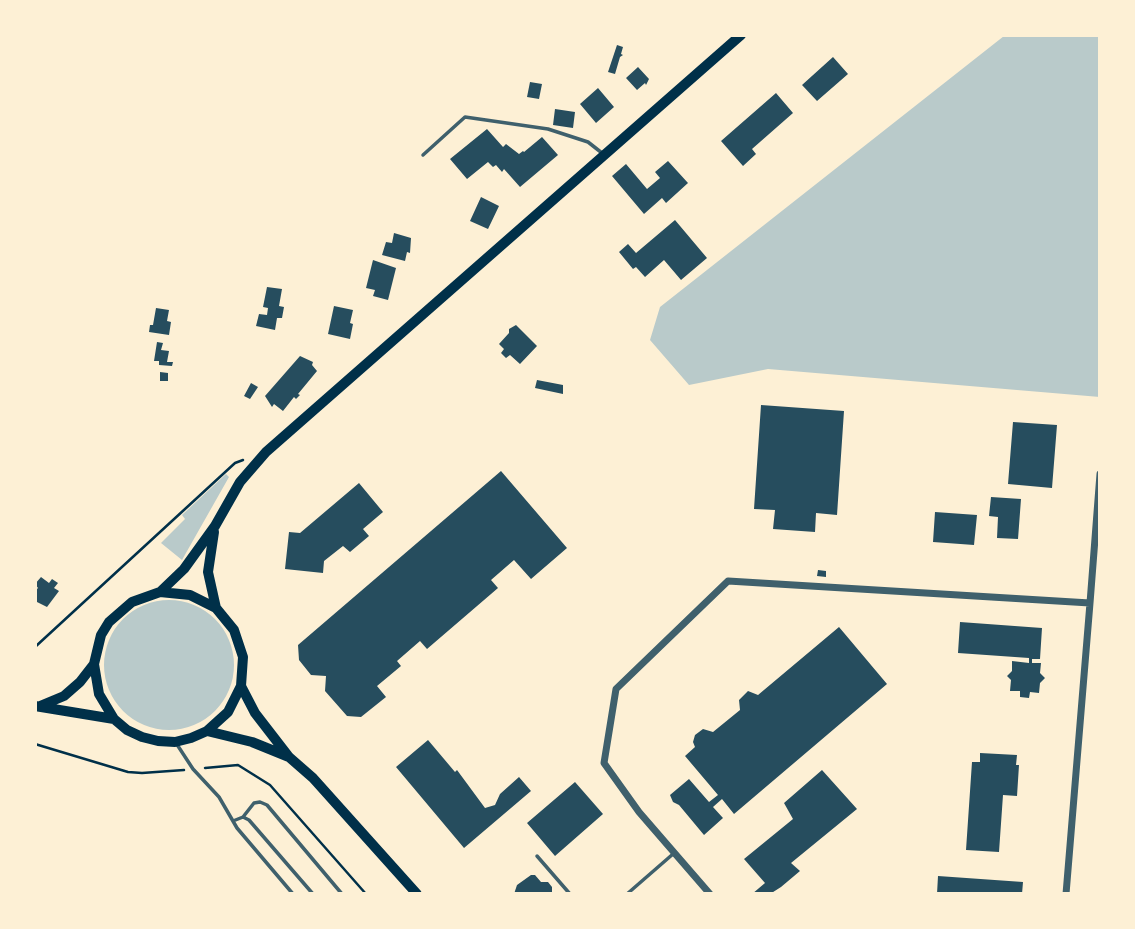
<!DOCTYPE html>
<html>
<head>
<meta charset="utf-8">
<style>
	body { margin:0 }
	#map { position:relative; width:1135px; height:929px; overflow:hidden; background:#fdf0d5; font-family:Merriweather,serif }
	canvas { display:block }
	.frame { position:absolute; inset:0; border:37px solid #fdf0d5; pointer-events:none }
</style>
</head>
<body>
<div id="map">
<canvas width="1135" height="929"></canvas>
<div class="frame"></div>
</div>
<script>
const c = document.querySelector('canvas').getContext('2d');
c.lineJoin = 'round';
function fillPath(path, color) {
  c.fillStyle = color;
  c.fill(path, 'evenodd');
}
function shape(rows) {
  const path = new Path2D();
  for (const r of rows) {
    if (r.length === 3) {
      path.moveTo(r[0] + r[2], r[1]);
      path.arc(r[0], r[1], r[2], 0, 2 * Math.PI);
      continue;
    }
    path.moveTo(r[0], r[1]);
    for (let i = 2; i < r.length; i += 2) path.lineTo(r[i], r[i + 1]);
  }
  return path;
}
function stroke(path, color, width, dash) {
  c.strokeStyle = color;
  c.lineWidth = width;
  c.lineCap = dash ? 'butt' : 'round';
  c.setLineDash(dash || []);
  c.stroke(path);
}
fillPath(shape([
	[1100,35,1100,397,768,369,689,385,650,340,660,307,1004,36],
	[226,474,229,477,182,560,161,543,185,519,182,515],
	[169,665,65]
]), '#b9caca');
fillPath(shape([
	[617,45,623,47,621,54,623,55,620,57,615,74,608,72],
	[833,57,848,74,817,101,802,85],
	[638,67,649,79,646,85,645,83,637,90,626,78],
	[530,82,542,84,539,99,527,97],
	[598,88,614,107,596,123,580,104],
	[776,93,793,113,752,149,756,154,743,166,721,141],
	[555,109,575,112,573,128,553,125],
	[487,129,503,147,506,144,519,154,523,151,524,152,542,137,558,155,520,187,504,169,502,172,496,165,493,167,488,162,467,179,450,159],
	[668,161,688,183,666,203,662,198,644,214,612,176,626,164,647,189,660,178,655,172],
	[481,197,499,206,488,229,470,221],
	[675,220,707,258,681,280,664,260,645,277,636,267,633,269,619,252,628,244,636,253],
	[394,233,411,238,410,253,407,252,405,261,382,255,386,242,392,243],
	[373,260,396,268,388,300,373,296,375,290,366,288],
	[267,287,282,289,279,306,284,307,282,318,277,318,275,330,256,326,259,314,267,315,268,308,263,307],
	[334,306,353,310,350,323,353,324,350,339,328,334],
	[156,308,169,310,167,321,171,322,169,335,149,332,150,325,153,325],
	[516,325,537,346,520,364,510,355,506,358,501,353,504,349,499,344,509,333,509,329],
	[157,342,163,343,161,350,169,351,167,362,173,362,172,366,159,365,159,361,154,361],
	[300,356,313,362,312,365,317,371,298,394,300,395,296,399,294,397,283,411,274,404,272,407,265,396],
	[160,372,168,373,168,381,160,381],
	[537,380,563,385,563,394,535,388],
	[251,383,258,387,250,399,244,396],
	[761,405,844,411,837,515,816,513,815,532,773,529,775,510,754,509],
	[1013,422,1057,425,1052,488,1008,484],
	[501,471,567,548,531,579,514,560,491,580,498,588,427,649,420,641,397,661,401,666,377,686,386,697,361,717,347,716,325,691,326,676,311,675,299,660,298,645],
	[359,483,383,512,363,529,369,536,350,552,343,546,324,561,323,573,285,569,289,532,300,533],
	[991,497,1021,499,1018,539,997,538,998,517,989,516],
	[935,512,977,515,974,545,933,542],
	[818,570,826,571,826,577,817,576],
	[41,577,49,583,52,579,58,583,54,588,59,591,47,607,35,601,35,591,38,588,35,584],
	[960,622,1042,628,1040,659,1032,659,1032,663,1041,663,1040,673,1045,678,1040,683,1039,693,1030,692,1029,698,1020,697,1020,691,1010,691,1011,680,1007,676,1012,671,1012,661,1029,663,1029,658,958,653],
	[839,627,887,684,734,814,722,799,713,807,723,818,704,835,679,805,673,802,670,795,689,779,709,802,718,795,685,756,695,747,693,742,695,735,703,729,713,732,740,710,739,700,748,691,758,695],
	[428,740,455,772,457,770,485,808,495,805,500,794,519,777,531,791,464,848,396,767],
	[980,753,1017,755,1016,765,1019,765,1017,796,1003,795,999,852,966,850,972,762,980,762],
	[822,770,857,809,791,863,800,871,781,887,770,894,752,894,765,883,744,859,793,819,784,803],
	[575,782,603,814,555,856,527,823],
	[531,875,535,875,541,882,548,882,552,887,552,894,514,894,517,885],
	[938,876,1023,882,1022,894,937,894]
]), '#264d5e');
stroke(shape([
	[35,647,235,463,243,460],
	[35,744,128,772,142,773,184,770],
	[205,768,238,765,270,785,366,894]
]), '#003049', 2.5);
stroke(shape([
	[423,155,465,117,548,129,588,142,602,153],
	[176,743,193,769,219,797,237,828,293,894],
	[243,817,254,803,260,802,267,805,342,894],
	[233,821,243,817,249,820,313,894],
	[537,856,570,894],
	[627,894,673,854]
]), '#3f606c', 3.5);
stroke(shape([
	[1090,603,1100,474],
	[710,894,639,812,604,763,616,689,728,581,1090,603,1066,894]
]), '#3f606c', 7);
stroke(shape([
	[214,532,208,572,216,608],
	[160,592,184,569,215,526,240,482,266,452,741,35],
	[241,686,255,713,289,757,313,778,417,894],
	[35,706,114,719],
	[40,706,64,696,80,682,94,664],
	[207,731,228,712,241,686,243,657,234,630,216,608,190,595,160,592,132,602,109,622,101,635,94,664,99,694,114,719,127,730,142,737,158,741,175,742,191,738,207,731,252,742,289,757]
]), '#003049', 10);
</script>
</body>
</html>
